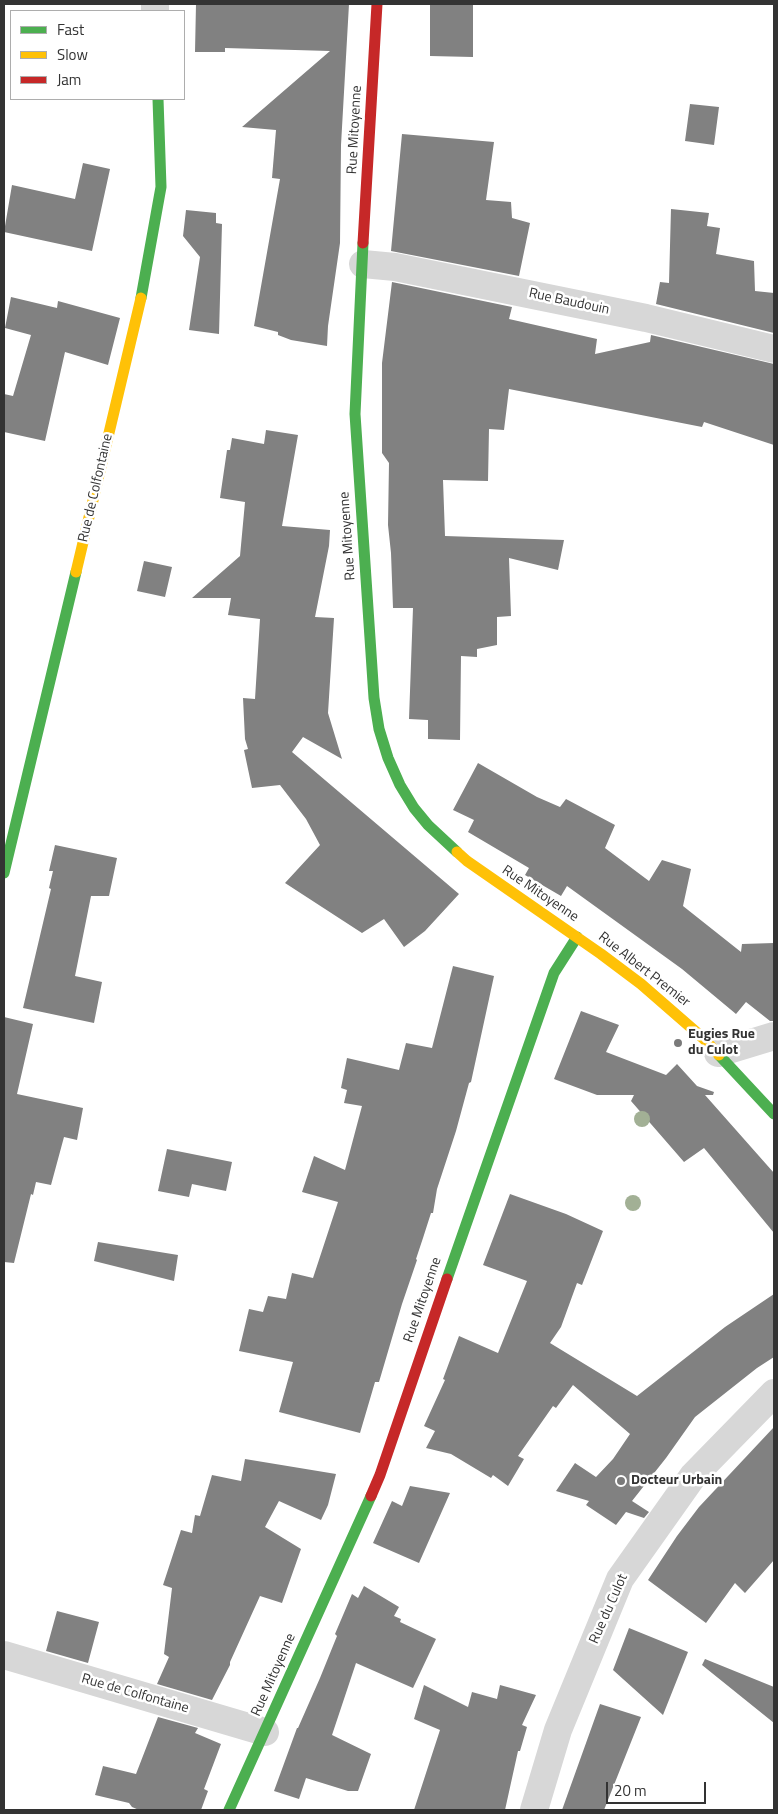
<!DOCTYPE html>
<html>
<head>
<meta charset="utf-8">
<style>
	body { margin:0 }
	#map { position:relative; width:778px; height:1814px; overflow:hidden; background:#fff; font-family:"Titillium Web",sans-serif }
	canvas { display:block }
	.frame { position:absolute; inset:0; border:5px solid #333; pointer-events:none }
	.legend { position:absolute; left:10px; top:10px; width:175px; height:90px; box-sizing:border-box; background:#fff; border:1px solid #adadad; margin:0; padding:6px 9px; list-style:none; font-size:15px; color:#333 }
	.legend li { display:flex; align-items:center; gap:10px; height:25px }
	.legend b { width:25px; border:1px solid #adadad }
	.scale { position:absolute; left:606px; top:1782px; width:100px; height:22px; box-sizing:border-box; border:2px solid #333; border-top:0; padding-left:6px; font-size:15px; line-height:18px; white-space:nowrap; color:#333; -webkit-text-stroke:4px #fff; paint-order:stroke }
</style>
</head>
<body>
<div id="map">
<canvas width="778" height="1814"></canvas>
<div class="frame"></div>
<ul class="legend">
<li><b style="height:6px;background:#4caf50"></b>Fast</li>
<li><b style="height:6px;background:#ffc107"></b>Slow</li>
<li><b style="height:6px;background:#c62828"></b>Jam</li>
</ul>
<div class="scale">20 m</div>
</div>
<script>
const c = document.querySelector('canvas').getContext('2d');
c.lineJoin = 'round';
function fillPath(path, color) {
  c.fillStyle = color;
  c.fill(path, 'evenodd');
}
function shape(rows) {
  const path = new Path2D();
  for (const r of rows) {
    path.moveTo(r[0], r[1]);
    for (let i = 2; i < r.length; i += 2) path.lineTo(r[i], r[i + 1]);
  }
  return path;
}
function stroke(path, color, width, dash) {
  c.strokeStyle = color;
  c.lineWidth = width;
  c.lineCap = dash ? 'butt' : 'round';
  c.setLineDash(dash || []);
  c.stroke(path);
}
function drawText(font, color, halo, rows, align = 'center') {
  c.font = font + ' "Titillium Web",sans-serif';
  c.lineWidth = 5;
  c.setLineDash([]);
  c.textBaseline = 'middle';
  c.strokeStyle = halo;
  c.fillStyle = color;
  for (const [text, x, y, turn = 0] of rows) {
    c.save();
    c.translate(x, y);
    c.rotate((+turn || 0) * Math.PI / 180);
    c.textAlign = isNaN(turn) ? turn : align;
    if (halo) c.strokeText(text, 0, 0);
    c.fillText(text, 0, 0);
    c.restore();
  }
}
fillPath(shape([
	[196,4,349,4,341,145,340,243,328,326,327,346,291,340,278,335,278,332,254,326,280,179,272,178,276,130,242,127,330,51,225,48,225,52,195,52],
	[430,4,473,4,473,57,430,56],
	[690,104,719,107,714,145,685,141],
	[402,134,494,142,486,200,511,202,512,218,530,223,519,276,391,251],
	[83,163,110,169,92,251,4,232,12,185,75,199],
	[671,209,709,213,707,226,720,228,716,254,754,261,755,291,774,293,774,333,656,304,660,282,669,283],
	[186,210,216,213,216,223,222,224,219,334,189,330,200,257,183,236],
	[392,282,512,307,509,319,597,339,595,354,650,342,651,335,774,364,774,445,704,422,702,427,509,389,504,430,489,429,488,481,443,480,445,536,564,540,558,570,509,558,511,616,497,617,497,645,477,649,477,657,461,656,460,740,428,739,428,720,409,719,413,608,393,608,391,553,388,525,389,463,382,453,382,363],
	[11,297,57,308,58,301,120,318,108,365,65,352,45,441,4,432,4,394,13,396,31,335,5,328],
	[266,430,298,435,282,526,330,530,329,546,315,617,334,618,328,713,342,759,303,737,292,752,459,894,425,931,404,947,384,919,362,933,285,883,320,845,306,819,280,785,252,788,244,750,248,749,245,739,243,698,255,699,260,619,228,615,231,598,192,598,240,556,245,502,220,498,227,450,230,450,232,438,264,444],
	[144,561,172,567,165,597,137,591],
	[478,763,537,797,560,807,566,799,615,825,605,848,649,881,662,860,691,869,683,906,741,952,742,944,774,943,774,1021,770,1021,746,1002,736,1014,682,969,567,886,561,896,525,875,529,868,468,832,474,820,453,810],
	[55,845,117,858,109,896,91,896,75,976,102,982,94,1023,23,1008,51,889,49,888,53,871,49,871],
	[453,966,494,976,471,1082,469,1083,456,1131,437,1189,433,1213,431,1213,423,1238,416,1259,417,1260,402,1304,379,1382,375,1382,360,1433,279,1412,293,1362,239,1351,249,1309,263,1312,268,1296,286,1299,292,1273,313,1278,338,1202,302,1192,314,1156,345,1170,362,1106,344,1103,347,1090,341,1088,347,1058,399,1070,406,1043,432,1048],
	[581,1011,619,1025,606,1052,666,1075,677,1064,697,1086,714,1092,713,1095,705,1095,774,1173,774,1233,704,1148,684,1162,631,1101,634,1095,597,1095,554,1079],
	[4,1017,33,1024,17,1094,83,1108,77,1140,64,1137,51,1185,36,1182,33,1195,31,1194,14,1263,4,1262],
	[167,1149,232,1162,226,1191,192,1184,189,1197,158,1191],
	[510,1194,566,1214,603,1231,582,1285,577,1283,561,1327,550,1343,637,1396,725,1327,774,1294,774,1357,757,1368,695,1417,666,1458,632,1501,649,1512,644,1518,626,1512,616,1525,586,1505,589,1501,556,1491,575,1463,596,1477,613,1459,630,1434,573,1385,556,1408,553,1406,518,1456,524,1459,508,1486,493,1475,491,1478,451,1454,426,1448,435,1431,424,1426,445,1380,443,1379,459,1336,498,1353,527,1281,483,1265],
	[98,1242,178,1255,174,1281,94,1261],
	[774,1427,774,1560,745,1593,735,1583,706,1623,648,1580,677,1536,699,1507],
	[245,1459,336,1474,328,1505,321,1520,279,1501,265,1527,301,1549,282,1603,260,1596,230,1662,230,1665,212,1700,157,1684,169,1657,164,1654,172,1588,163,1585,181,1530,192,1533,195,1515,200,1516,212,1475,241,1481],
	[410,1486,450,1493,419,1563,373,1543,392,1501,402,1506],
	[364,1586,399,1607,394,1616,401,1619,400,1622,436,1639,413,1688,356,1663,332,1735,371,1754,358,1791,348,1791,306,1778,299,1799,274,1791,297,1728,298,1728,320,1678,337,1636,335,1634,352,1594,358,1598],
	[57,1611,99,1622,88,1663,46,1651],
	[629,1628,688,1652,663,1715,613,1670],
	[705,1659,774,1687,774,1723,702,1665],
	[424,1685,468,1707,472,1692,497,1699,500,1685,536,1695,522,1725,527,1727,520,1751,518,1751,505,1810,414,1810,440,1730,414,1719],
	[600,1704,641,1717,604,1810,562,1810],
	[158,1717,198,1728,195,1733,221,1744,204,1789,208,1791,201,1810,139,1810,132,1807,129,1803,95,1795,103,1766,136,1774]
]), '#818181');
stroke(shape([
	[155,4,155,11],
	[363,264,395,267,646,318,774,349],
	[718,1053,774,1036],
	[4,1655,265,1732],
	[534,1810,558,1730,620,1579,693,1476,774,1393]
]), '#d7d7d7', 28);
stroke(shape([
	[363,243,355,414,374,698,379,729,388,758,400,785,414,808,428,825,457,852],
	[141,298,161,187,158,99],
	[4,873,76,572],
	[719,1055,774,1114],
	[447,1279,554,973,577,937],
	[229,1810,371,1496]
]), '#4caf50', 11);
stroke(shape([
	[76,572,141,298],
	[457,852,467,861,601,954,641,984,703,1038,719,1055]
]), '#ffc107', 11);
stroke(shape([
	[363,243,377,4],
	[371,1496,380,1475,447,1279]
]), '#c62828', 11);
c.fillStyle = '#a2b095';
for (const [x, y] of [
	[642,1119],
	[633,1203]
]) {
  c.beginPath();
  c.arc(x, y, 8, 0, 2 * Math.PI);
  c.fill();
}
for (const [x, y, r, color] of [
	[678,1043,5,"#7a7a7a"],
	[621,1481,5,"#7a7a7a"]
]) {
  const dot = new Path2D();
  dot.arc(x, y, r, 0, 2 * Math.PI);
  c.fillStyle = color;
  c.fill(dot);
  stroke(dot, '#fff', 2);
}
drawText('14px', '#333', '#fff', [
	["Rue Mitoyenne",355,130,-87],
	["Rue Baudouin",569,302,12],
	["Rue de Colfontaine",96,488,-77],
	["Rue Mitoyenne",348,536,-94],
	["Rue Mitoyenne",540,894,34],
	["Rue Albert Premier",644,970,38],
	["Rue Mitoyenne",423,1300,-71],
	["Rue du Culot",609,1609,-66],
	["Rue Mitoyenne",274,1675,-66],
	["Rue de Colfontaine",135,1694,16]
]);
drawText('bold 14px', '#333', '#fff', [
	["Eugies Rue",688,1035],
	["du Culot",688,1051],
	["Docteur Urbain",631,1481]
], 'left');
</script>
</body>
</html>
